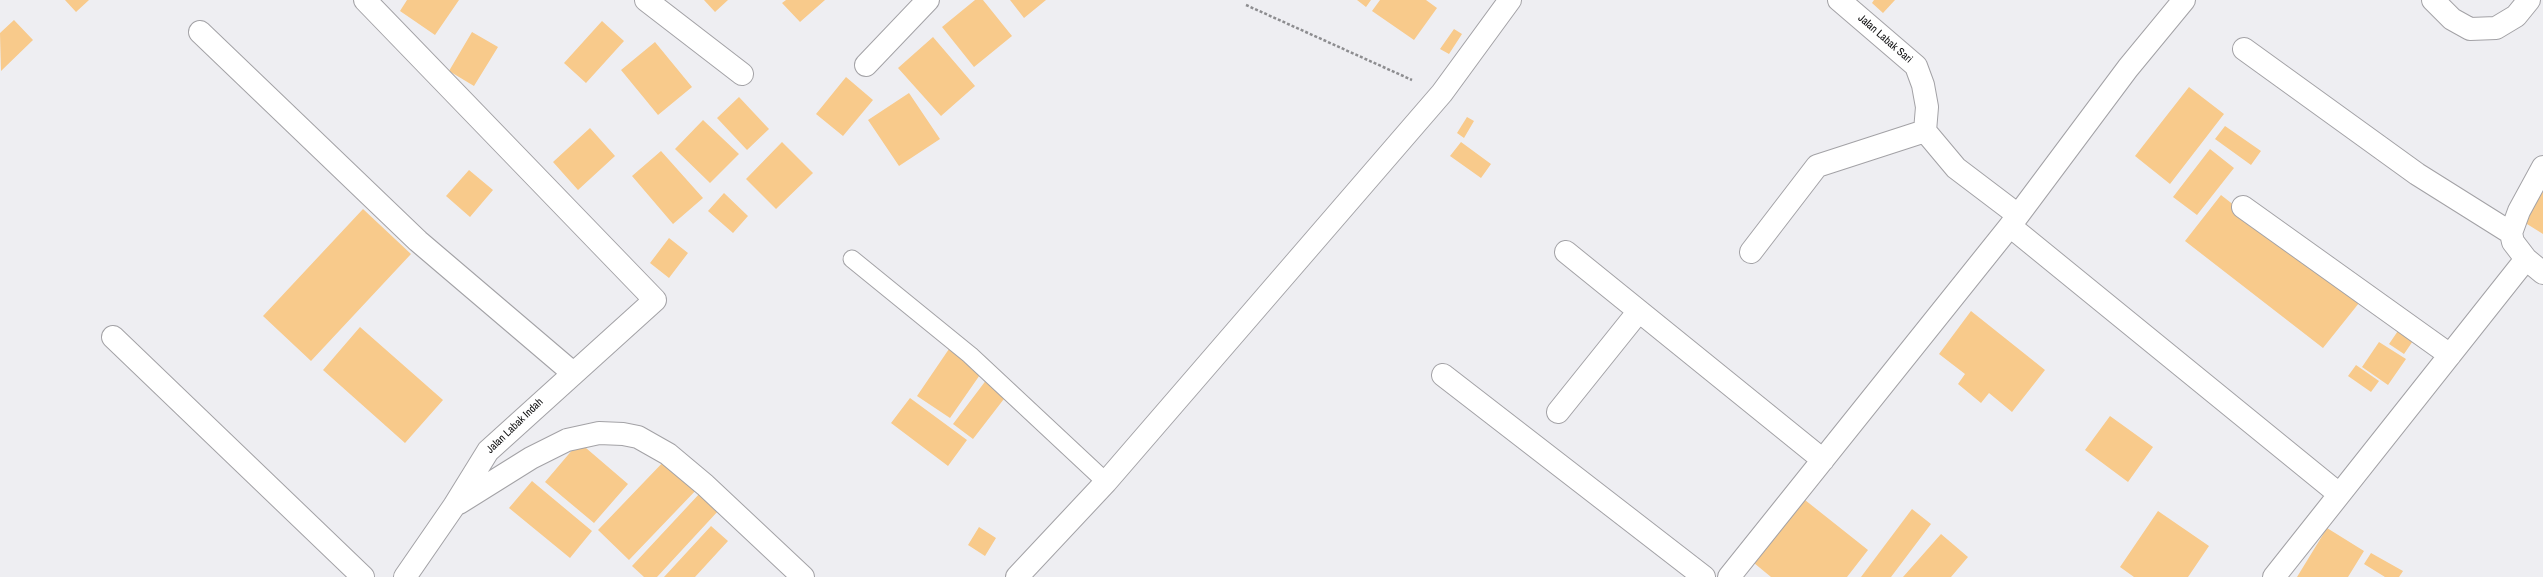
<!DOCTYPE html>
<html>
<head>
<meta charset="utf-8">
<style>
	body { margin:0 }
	canvas { display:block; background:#eeeef2 }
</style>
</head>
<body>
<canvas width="2543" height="577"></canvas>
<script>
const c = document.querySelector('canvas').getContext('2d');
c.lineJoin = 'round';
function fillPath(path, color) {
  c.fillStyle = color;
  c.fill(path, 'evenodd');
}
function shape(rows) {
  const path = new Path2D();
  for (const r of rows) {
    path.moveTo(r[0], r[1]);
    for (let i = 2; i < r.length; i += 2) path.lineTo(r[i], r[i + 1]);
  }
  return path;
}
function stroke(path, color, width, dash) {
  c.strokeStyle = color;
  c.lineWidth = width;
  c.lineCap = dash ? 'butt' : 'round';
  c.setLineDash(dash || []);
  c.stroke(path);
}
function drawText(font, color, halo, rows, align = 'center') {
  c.font = font + ' "Archivo Narrow",sans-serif';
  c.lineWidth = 4;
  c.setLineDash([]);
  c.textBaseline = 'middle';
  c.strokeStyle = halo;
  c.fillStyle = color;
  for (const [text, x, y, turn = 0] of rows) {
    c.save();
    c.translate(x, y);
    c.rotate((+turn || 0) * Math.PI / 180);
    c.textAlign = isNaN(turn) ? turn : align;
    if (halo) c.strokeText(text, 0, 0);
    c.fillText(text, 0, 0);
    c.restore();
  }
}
fillPath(shape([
	[65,0,89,0,76,12],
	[407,0,459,0,435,35,400,11],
	[704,0,728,0,715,12],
	[786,0,825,0,800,22,782,3],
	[975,0,983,0,1012,36,974,67,942,27],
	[1010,0,1046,0,1024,18],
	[1357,0,1371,0,1366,7],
	[1380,0,1426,0,1437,8,1414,40,1372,11],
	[1874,0,1895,0,1883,13,1872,3],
	[14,20,33,40,1,71,0,33],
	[602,21,624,41,586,83,564,63],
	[1454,29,1462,34,1449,54,1440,49],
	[472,32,498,47,474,86,449,71],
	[933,37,975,86,941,116,898,68],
	[655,42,692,87,658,115,621,70],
	[846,77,873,100,843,136,816,114],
	[2189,87,2224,114,2170,184,2135,156],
	[909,93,940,139,899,166,868,120],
	[739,97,769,129,747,150,717,118],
	[1467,117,1474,121,1464,138,1457,133],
	[703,120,739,154,710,183,675,149],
	[2225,126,2261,151,2251,165,2215,139],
	[590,128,615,156,578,190,553,162],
	[782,142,813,173,776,209,746,179],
	[1461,142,1491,164,1481,178,1450,156],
	[2210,149,2234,168,2197,215,2173,197],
	[661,151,703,198,673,224,632,176],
	[469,170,493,190,470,217,446,196],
	[2543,180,2543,234,2519,219],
	[724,193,748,216,733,233,708,211],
	[2221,195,2359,303,2323,348,2185,241],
	[363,209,411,254,311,361,263,316],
	[669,238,688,253,669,278,650,263],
	[1971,311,2045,370,2012,412,1989,393,1981,403,1958,384,1965,374,1939,354],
	[2402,325,2417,335,2404,354,2389,344],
	[360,327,443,400,405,443,323,370],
	[2379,342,2406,359,2388,385,2362,367],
	[951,346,984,369,950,418,917,396],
	[2356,365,2379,381,2371,392,2348,376],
	[987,379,1007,395,973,439,953,424],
	[910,398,967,440,948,466,891,423],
	[2110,416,2153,447,2128,482,2085,450],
	[579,442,628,484,594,523,545,482],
	[668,457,699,487,629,560,598,530],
	[532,481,592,531,570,558,509,508],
	[701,492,719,510,657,577,644,577,632,566],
	[1805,500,1868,550,1847,577,1771,577,1754,563],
	[1912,509,1931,524,1891,577,1861,577],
	[2158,511,2209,546,2188,577,2134,577,2120,567],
	[711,526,728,541,695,577,664,577],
	[979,527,996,538,985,556,968,545],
	[2327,528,2364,551,2348,577,2297,577],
	[1941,534,1968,557,1951,577,1903,577],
	[2371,553,2403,571,2399,577,2385,577,2364,564]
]), '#f8ca8b');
const service = shape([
	[852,259,970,355,1106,482]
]);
const minor = shape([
	[365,0,655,300,488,451,454,506,405,577],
	[646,0,742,74],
	[1839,0,1916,66,1923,85,1927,107,1925,131],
	[2433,0,2452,19,2470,29,2496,28,2516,16,2529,0],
	[200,32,418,241,573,373],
	[2244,49,2417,174,2511,233],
	[866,65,928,0],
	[1925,131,1956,168,2018,215],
	[2543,167,2519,211,2511,233,2513,242,2526,259,2543,273],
	[2243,207,2450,355],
	[2010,226,2339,494],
	[1566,252,1823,460],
	[1751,252,1817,166,1925,131],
	[113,337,363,577],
	[1443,375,1704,577],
	[1558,412,1639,311],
	[459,503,531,458,567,440,599,433,623,434,638,437,668,454,705,485,803,577],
	[1017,577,1106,482,1442,93,1510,0],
	[1729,577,2010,226,2128,68,2184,0],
	[2274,577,2526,259]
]);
stroke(service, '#a3a2a6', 19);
stroke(minor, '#a3a2a6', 24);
stroke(shape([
	[1246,5,1412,80]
]), '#8d8d90', 2.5, [3, 2]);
stroke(service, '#fff', 17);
stroke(minor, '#fff', 22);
drawText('11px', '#0d0d0e', '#fff', [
	["Jalan Labak Sari",1885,39,41],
	["Jalan Labak Indah",515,426,-44]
]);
</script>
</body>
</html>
